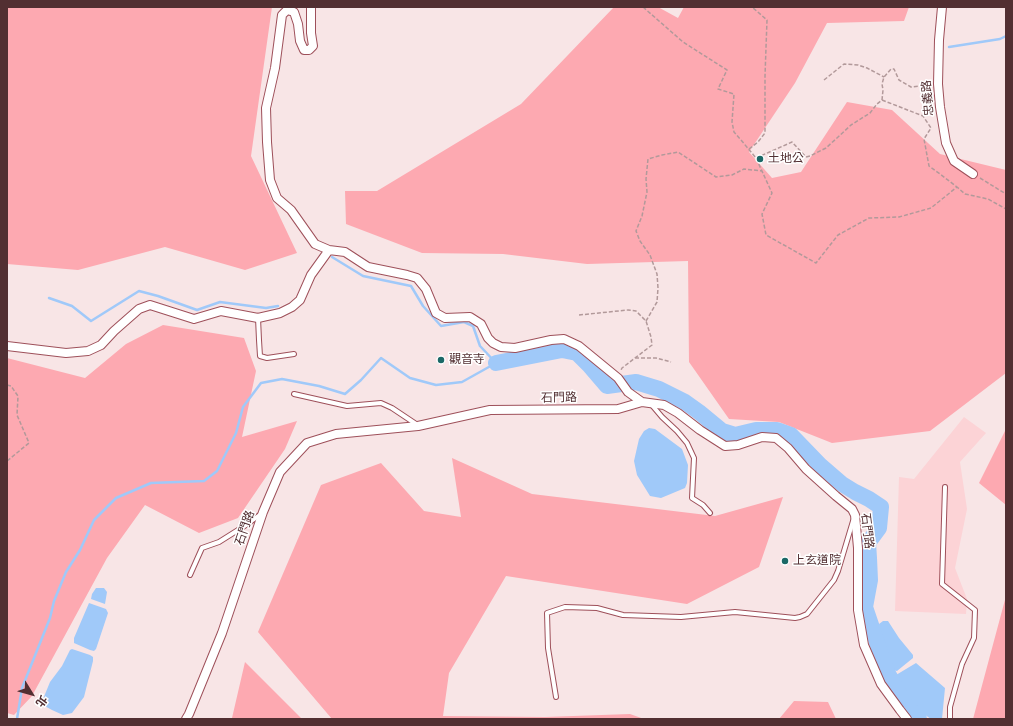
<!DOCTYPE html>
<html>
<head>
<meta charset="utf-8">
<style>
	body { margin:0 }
	#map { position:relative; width:1013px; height:726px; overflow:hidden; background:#f8e5e6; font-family:"PT Sans","Noto Sans TC",sans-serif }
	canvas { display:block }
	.frame { position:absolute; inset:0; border:8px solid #522f32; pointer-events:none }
	.north { position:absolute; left:12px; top:674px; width:40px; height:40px; -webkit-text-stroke:3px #fff; paint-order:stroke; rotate:127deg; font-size:11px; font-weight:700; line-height:16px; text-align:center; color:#522f32 }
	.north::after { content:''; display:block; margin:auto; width:14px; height:18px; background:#522f32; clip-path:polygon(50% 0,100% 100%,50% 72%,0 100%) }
</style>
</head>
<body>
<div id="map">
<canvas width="1013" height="726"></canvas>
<div class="frame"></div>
<div class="north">北</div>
</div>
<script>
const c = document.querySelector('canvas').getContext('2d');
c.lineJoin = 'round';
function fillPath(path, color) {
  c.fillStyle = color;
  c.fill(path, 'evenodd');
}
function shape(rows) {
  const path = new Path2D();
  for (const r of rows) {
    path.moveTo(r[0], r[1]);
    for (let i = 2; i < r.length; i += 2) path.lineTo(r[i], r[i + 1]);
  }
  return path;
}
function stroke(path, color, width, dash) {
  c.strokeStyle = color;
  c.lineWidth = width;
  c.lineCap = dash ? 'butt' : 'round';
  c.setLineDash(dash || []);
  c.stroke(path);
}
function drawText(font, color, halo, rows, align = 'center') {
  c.font = font + ' "PT Sans","Noto Sans TC",sans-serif';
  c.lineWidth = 3;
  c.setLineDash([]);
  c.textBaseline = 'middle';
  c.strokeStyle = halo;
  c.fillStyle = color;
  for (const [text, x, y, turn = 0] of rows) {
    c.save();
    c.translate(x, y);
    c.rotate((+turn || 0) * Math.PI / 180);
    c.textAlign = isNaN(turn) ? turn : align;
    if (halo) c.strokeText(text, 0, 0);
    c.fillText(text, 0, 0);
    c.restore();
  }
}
fillPath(shape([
	[964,417,986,433,960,462,967,509,955,568,967,599,966,614,895,611,899,477,914,479]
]), '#fcd3d6');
fillPath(shape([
	[7,7,272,7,251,156,297,253,245,270,165,247,78,270,7,264],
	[614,7,658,7,678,18,684,7,909,7,904,21,827,23,795,83,749,152,772,178,801,172,847,102,892,110,940,154,1006,170,1006,373,930,431,832,443,779,422,729,419,689,362,688,261,587,264,503,254,422,253,346,224,345,191,377,191,521,104],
	[163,325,244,338,256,371,242,437,297,421,285,449,238,518,199,533,145,505,107,558,32,696,14,715,7,713,7,358,85,378,126,344],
	[1006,429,1006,505,979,483],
	[452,458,532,494,715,516,783,497,759,567,687,604,506,576,449,673,443,716,545,717,630,714,644,719,332,719,258,632,321,485,381,463,424,511,461,517],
	[1006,596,1006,719,973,719],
	[245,662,302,719,233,719,232,718],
	[794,701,828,702,836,719,779,719]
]), '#fda9b1');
fillPath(shape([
	[649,428,655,429,682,449,688,465,687,483,685,488,661,498,650,496,637,475,634,461,639,439,644,431],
	[96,588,104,588,107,592,105,604,91,599,92,594],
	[89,603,106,609,108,613,96,649,94,651,90,650,74,643,74,638],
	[883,621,888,621,899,638,913,655,913,658,897,671,892,670,886,660,880,636,879,624],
	[72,649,90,655,93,657,93,661,84,697,72,713,63,715,52,710,41,704,50,682,62,666,70,650],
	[916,663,945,688,942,719,931,719,918,710,901,689,895,677,896,675]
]), '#a0c9f9');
stroke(shape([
	[949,47,1000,39,1006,36],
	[49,298,72,306,91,321,139,291,158,296,197,310,220,302,266,308,278,306],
	[17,719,22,688,50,618,54,601,66,572,80,550,94,520,116,498,151,483,204,481,217,471,236,433,243,407,261,383,282,379,319,386,345,394,361,380,381,358,410,378,436,385,462,382,496,363,480,346,473,326,464,322,441,326,423,306,411,286,363,276,332,257]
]), '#a0c9f9', 2.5);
stroke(shape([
	[496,363,562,350,577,353,589,365,607,386,636,382,659,389,685,402,699,412,722,431,735,435,756,430,777,430,791,435,820,465,842,484,855,492,869,499,881,507,879,528,868,543,869,558,870,580,865,607,887,672,906,706,919,719]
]), '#a0c9f9', 16);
const service = shape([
	[258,318,259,340,260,356,267,358,294,354],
	[294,394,347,406,381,403,392,408,416,424],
	[651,404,662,417,677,431,687,443,694,458,692,498,703,505,710,513],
	[945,487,942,584,975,610,974,638,962,664,950,707,950,719],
	[190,575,202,548,219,542,246,525,261,514],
	[556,697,548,648,547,613,565,607,597,608,623,615,681,617,735,612,795,618,800,617,807,614,834,580,838,571,853,521]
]);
const minor = shape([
	[311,7,311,33,313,46,309,50,304,50,300,41,298,24,294,12,287,10,282,15,275,68,266,108,267,142,270,180,277,198,291,210,315,244,329,250],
	[942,7,939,40,938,84,940,107,946,143,954,161,973,174],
	[7,346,66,353,88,351,101,345,114,331,139,309,150,305,194,319,221,311,258,318,280,313,292,307,300,300,311,275,329,250,345,252,368,267,407,275,417,278,426,289,436,313,445,318,470,317,481,324,488,338,493,343,501,347,515,348,551,340,564,339,579,346,618,378,628,392,642,402],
	[186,719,189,714,222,633,263,512,280,472,307,443,336,434,418,426,490,410,618,409,642,402,664,405,678,413,700,430,725,446,738,445,762,437,776,438,788,448,806,469,836,496,852,509,855,515,858,548,858,610,864,645,881,684,900,710,907,719]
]);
stroke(service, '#9e505a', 6);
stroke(minor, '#9e505a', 10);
stroke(shape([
	[643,7,683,42,727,70,718,89,734,94,732,122,734,132,741,140,756,158,772,193,762,214,766,235,816,263,838,235,869,218,899,217,931,208,957,187,965,194,988,199,1006,209],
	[824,80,844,64,858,65,867,68,884,77],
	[882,100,923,116,931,128,924,139,929,166,940,174,957,187],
	[749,149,758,142,765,133,765,76,767,20,752,7],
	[756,158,792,142,806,157,810,156,826,148,837,138,851,125,870,113,877,104,882,100,883,90,882,84,884,77,891,69,894,69,899,80,911,87,930,85],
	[980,178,1006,194],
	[579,315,628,310,636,311,646,321,651,337,652,345,622,368,621,370],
	[646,321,657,302,658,288,657,274,650,255,640,241,636,231,642,216,647,192,646,179,648,159,662,155,678,152,716,177,732,175,744,169,762,171],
	[635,358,656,358,671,362],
	[7,385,11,386,18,396,17,415,29,443,7,461]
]), '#b2999a', 1.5, [4, 2]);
stroke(service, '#fff', 4);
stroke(minor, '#fff', 8);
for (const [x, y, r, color] of [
	[760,159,4,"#1a6866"],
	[441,360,4,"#1a6866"],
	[785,561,4,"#1a6866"]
]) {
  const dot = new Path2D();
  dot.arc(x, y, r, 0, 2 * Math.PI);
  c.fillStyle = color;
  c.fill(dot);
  stroke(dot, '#fff', 1.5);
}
drawText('12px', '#522f32', '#fff', [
	["忠義路",928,98,-95],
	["石門路",559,398,-1],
	["石門路",245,528,-71],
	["石門路",867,531,83]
]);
drawText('12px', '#522f32', '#fff', [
	["土地公",768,159],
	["觀音寺",449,360],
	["上玄道院",793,561]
], 'left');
</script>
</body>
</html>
